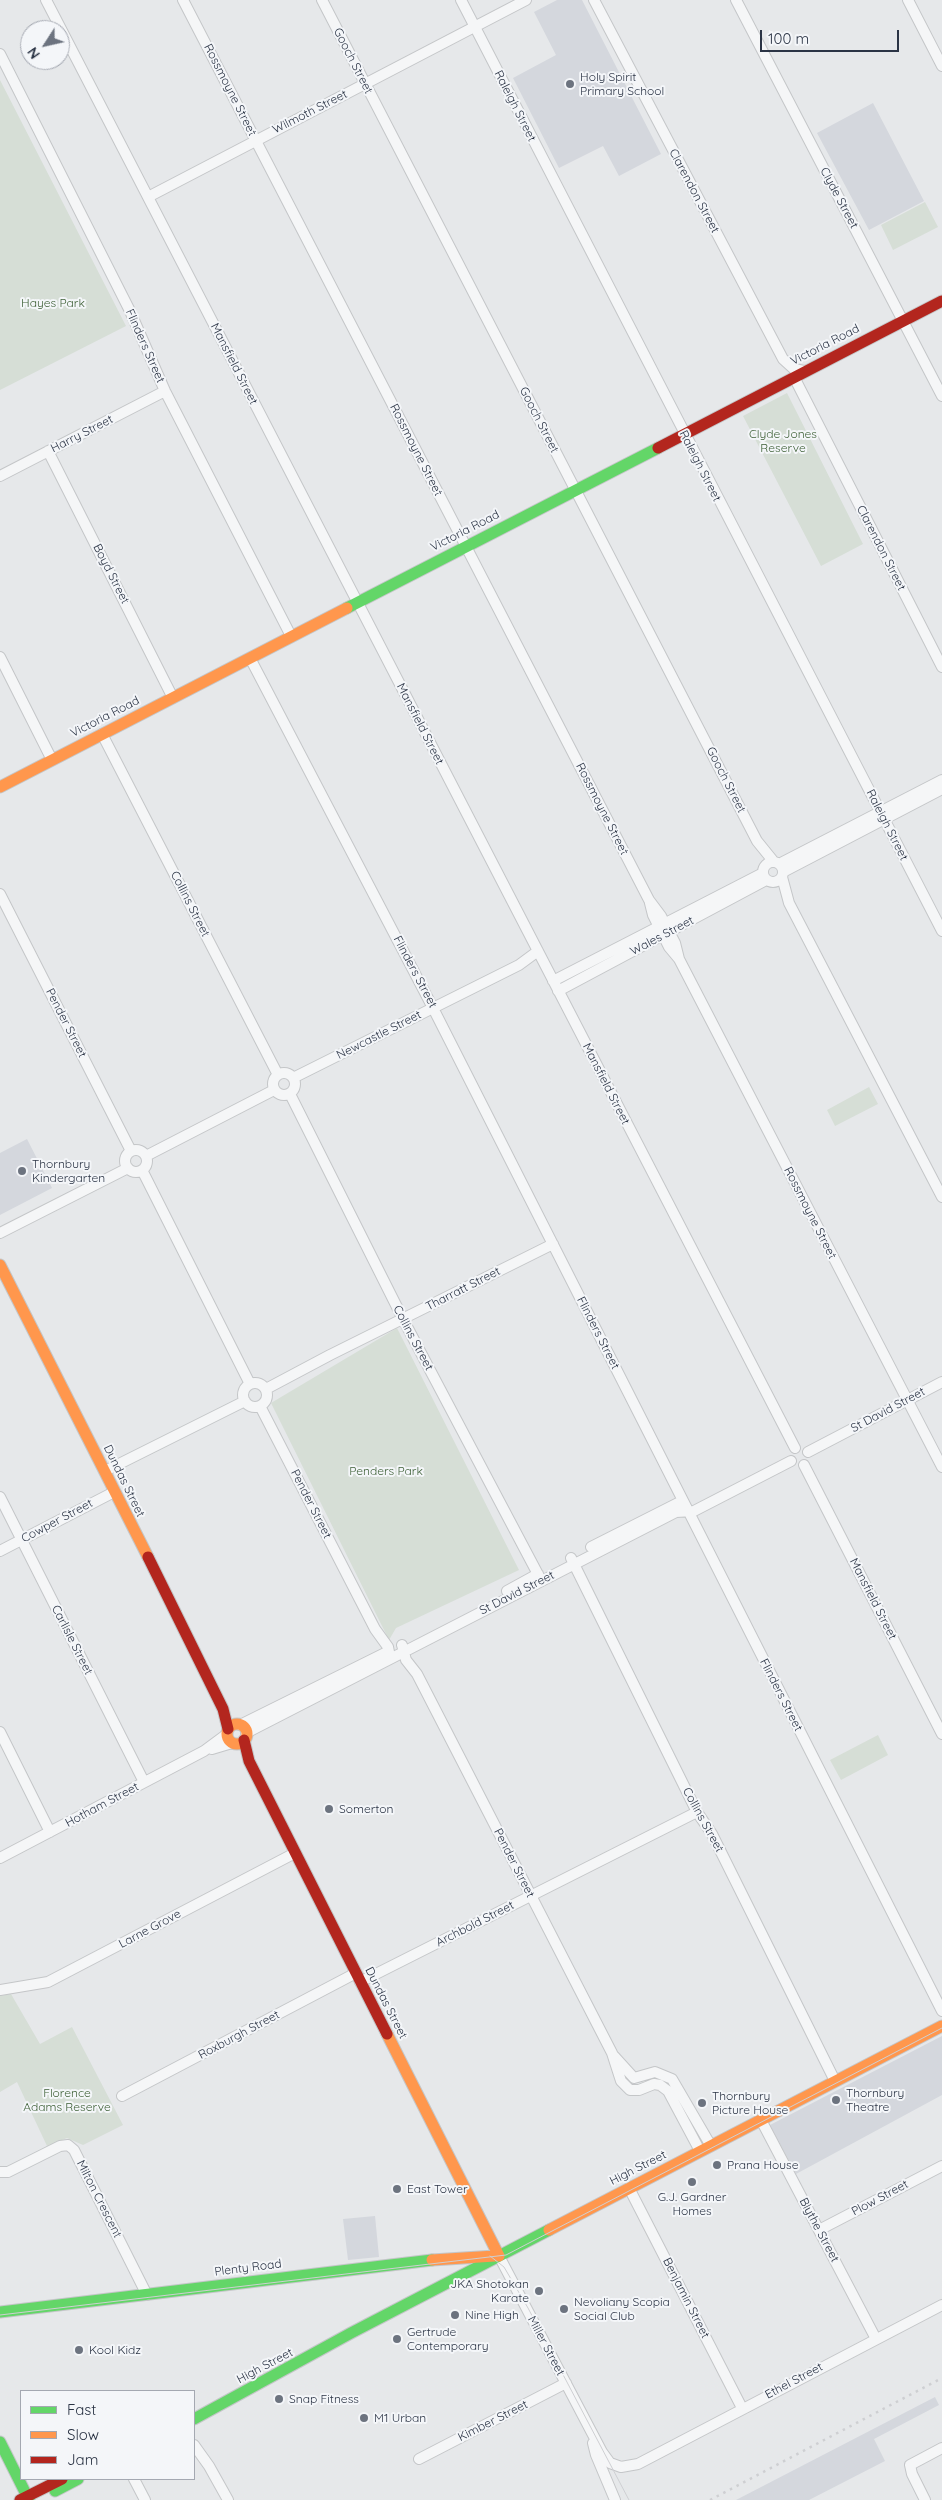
<!DOCTYPE html>
<html>
<head>
<meta charset="utf-8">
<style>
	body { margin:0 }
	#map { position:relative; width:942px; height:2500px; overflow:hidden; background:#e6e8ea; font-family:Quicksand,sans-serif }
	canvas { display:block }
	.legend { position:absolute; left:20px; top:2390px; width:175px; height:90px; box-sizing:border-box; background:#f4f6f9; border:1px solid #a4a8b1; margin:0; padding:6px 9px; list-style:none; font-size:15px; color:#2b3445 }
	.legend li { display:flex; align-items:center; gap:10px; height:25px }
	.legend b { width:25px; border:1px solid #a4a8b1 }
	.north { position:absolute; left:20px; top:20px; width:50px; height:50px; box-sizing:border-box; background:#f4f6f9; border:1px solid #a4a8b1; border-radius:50%; rotate:235deg; font-size:14px; font-weight:700; line-height:20px; text-align:center; color:#2b3445 }
	.north::after { content:''; display:block; margin:auto; width:18px; height:22px; background:#6c737f; clip-path:polygon(50% 0,100% 100%,50% 72%,0 100%) }
	.scale { position:absolute; left:760px; top:30px; width:139px; height:22px; box-sizing:border-box; border:2px solid #2b3445; border-top:0; padding-left:6px; font-size:15px; line-height:18px; white-space:nowrap; color:#2b3445; -webkit-text-stroke:4px #f4f6f9; paint-order:stroke }
</style>
</head>
<body>
<div id="map">
<canvas width="942" height="2500"></canvas>
<ul class="legend">
<li><b style="height:6px;background:#63d668"></b>Fast</li>
<li><b style="height:6px;background:#ff974d"></b>Slow</li>
<li><b style="height:6px;background:#b3261e"></b>Jam</li>
</ul>
<div class="north">N</div>
<div class="scale">100 m</div>
</div>
<script>
const c = document.querySelector('canvas').getContext('2d');
c.lineJoin = 'round';
function fillPath(path, color) {
  c.fillStyle = color;
  c.fill(path, 'evenodd');
}
function shape(rows) {
  const path = new Path2D();
  for (const r of rows) {
    if (r.length === 3) {
      path.moveTo(r[0] + r[2], r[1]);
      path.arc(r[0], r[1], r[2], 0, 2 * Math.PI);
      continue;
    }
    path.moveTo(r[0], r[1]);
    for (let i = 2; i < r.length; i += 2) path.lineTo(r[i], r[i + 1]);
  }
  return path;
}
function stroke(path, color, width, dash) {
  c.strokeStyle = color;
  c.lineWidth = width;
  c.lineCap = dash ? 'butt' : 'round';
  c.setLineDash(dash || []);
  c.stroke(path);
}
function drawText(font, color, halo, rows, align = 'center') {
  c.font = font + ' Quicksand,sans-serif';
  c.lineWidth = 4;
  c.setLineDash([]);
  c.textBaseline = 'middle';
  c.strokeStyle = halo;
  c.fillStyle = color;
  for (const [text, x, y, turn = 0] of rows) {
    c.save();
    c.translate(x, y);
    c.rotate((+turn || 0) * Math.PI / 180);
    c.textAlign = isNaN(turn) ? turn : align;
    if (halo) c.strokeText(text, 0, 0);
    c.fillText(text, 0, 0);
    c.restore();
  }
}
fillPath(shape([
	[557,0,582,0,661,154,619,176,603,146,559,168,513,78,556,55,534,12],
	[873,103,924,201,869,230,817,133],
	[27,1139,52,1188,0,1215,0,1153],
	[942,2036,942,2095,796,2174,770,2125],
	[375,2216,379,2257,348,2260,343,2219],
	[935,2397,939,2405,874,2439,885,2461,809,2500,736,2500]
]), '#d4d7dd');
fillPath(shape([
	[0,80,126,326,0,390],
	[925,202,938,227,893,250,881,225],
	[787,393,863,544,821,566,743,416],
	[869,1087,878,1104,835,1126,827,1110],
	[397,1328,519,1570,396,1628,389,1640,271,1403],
	[878,1735,888,1755,841,1780,830,1760],
	[11,1994,40,2044,72,2027,123,2125,83,2145,67,2138,47,2146,17,2082,0,2092,0,1996]
]), '#d6ded6');
const street = shape([
	[46,0,795,1448],
	[183,0,649,900,661,916,675,943,679,959],
	[322,0,757,841,774,862],
	[461,0,942,931],
	[594,0,783,359,794,369,804,371],
	[736,0,942,396],
	[908,0,942,66],
	[0,54,130,311,165,391,291,636],
	[148,197,526,0],
	[794,377,942,667],
	[48,451,173,698],
	[0,476,165,391],
	[0,657,52,760],
	[250,658,433,1008,942,2011],
	[102,734,278,1075],
	[773,872,10],
	[779,864,942,780],
	[783,872,942,789],
	[782,877,789,903,942,1197],
	[0,894,131,1151],
	[650,903,653,915,669,947,679,959,942,1467],
	[553,981,763,873],
	[558,991,766,880],
	[284,1084,11],
	[293,1078,519,965,538,951],
	[290,1094,403,1319,541,1580],
	[136,1161,11],
	[146,1156,274,1090],
	[142,1170,250,1384],
	[0,1233,128,1168],
	[255,1395,12],
	[266,1389,330,1355,553,1244],
	[260,1406,375,1629,388,1647,390,1657],
	[808,1452,942,1382],
	[804,1465,942,1734],
	[105,1471,245,1401],
	[0,1497,144,1782],
	[591,1547,682,1501],
	[0,1551,114,1492],
	[571,1558,697,1812,712,1834,835,2081],
	[507,1591,538,1574],
	[402,1645,406,1660,417,1674,612,2053,621,2081,630,2090,639,2090,654,2084,660,2085,668,2091,700,2151],
	[240,1725,385,1653],
	[0,1732,50,1832],
	[246,1733,676,1512,694,1511,791,1461],
	[212,1749,232,1743],
	[0,1858,204,1751,227,1734],
	[360,1982,697,1812],
	[0,1990,48,1982,295,1853],
	[614,2056,634,2078,655,2072,672,2079,711,2146],
	[122,2096,356,1973],
	[761,2120,876,2339],
	[0,2172,8,2172,60,2146,68,2145,74,2150,147,2295],
	[629,2188,742,2408],
	[819,2230,942,2166],
	[499,2256,602,2452,610,2463,621,2467,638,2464,942,2305],
	[593,2443,596,2455,615,2500],
	[194,2445,209,2466,228,2500],
	[419,2459,566,2383],
	[134,2479,145,2500],
	[925,2500,912,2474,910,2465,942,2448]
]);
const fast = shape([
	[347,608,658,448],
	[0,2312,432,2260],
	[194,2419,351,2333,549,2230],
	[0,2442,29,2500],
	[55,2491,78,2479]
]);
const slow = shape([
	[0,787,347,608],
	[0,1265,148,1557],
	[237,1734,10],
	[387,2034,499,2256],
	[549,2230,942,2026],
	[432,2260,495,2256]
]);
const jam = shape([
	[658,448,942,301],
	[148,1557,223,1709,228,1729],
	[244,1740,249,1761,387,2034],
	[20,2500,62,2479]
]);
stroke(street, '#c4c6c8', 12);
stroke(fast, '#c4c6c8', 13);
stroke(slow, '#c4c6c8', 13);
stroke(jam, '#c4c6c8', 13);
stroke(street, '#f5f6f7', 10);
stroke(fast, '#63d668', 11);
stroke(slow, '#ff974d', 11);
stroke(jam, '#b3261e', 11);
stroke(shape([
	[490,2256,504,2267,528,2308,629,2500],
	[0,2315,506,2255,942,2028]
]), '#cecfd2', 1);
stroke(shape([
	[710,2500,942,2378]
]), '#cecfd2', 2.5, [2.5, 5]);
for (const [x, y, r, color] of [
	[570,84,5,"#6c737f"],
	[22,1171,5,"#6c737f"],
	[329,1809,5,"#6c737f"],
	[836,2100,5,"#6c737f"],
	[702,2103,5,"#6c737f"],
	[717,2165,5,"#6c737f"],
	[692,2182,5,"#6c737f"],
	[397,2189,5,"#6c737f"],
	[539,2291,5,"#6c737f"],
	[564,2309,5,"#6c737f"],
	[455,2315,5,"#6c737f"],
	[397,2339,5,"#6c737f"],
	[79,2350,5,"#6c737f"],
	[279,2399,5,"#6c737f"],
	[364,2418,5,"#6c737f"]
]) {
  const dot = new Path2D();
  dot.arc(x, y, r, 0, 2 * Math.PI);
  c.fillStyle = color;
  c.fill(dot);
  stroke(dot, '#f4f6f9', 2);
}
drawText('12px', '#2b3445', '#f4f6f9', [
	["Gooch Street",353,61,63],
	["Rossmoyne Street",230,90,63],
	["Raleigh Street",515,106,63],
	["Wilmoth Street",310,112,-27],
	["Clarendon Street",694,191,62],
	["Clyde Street",839,198,62],
	["Victoria Road",825,345,-27],
	["Flinders Street",145,346,66],
	["Mansfield Street",234,364,63],
	["Gooch Street",539,420,63],
	["Harry Street",82,434,-27],
	["Rossmoyne Street",416,450,63],
	["Raleigh Street",700,466,63],
	["Victoria Road",465,531,-27],
	["Clarendon Street",881,548,63],
	["Boyd Street",111,574,63],
	["Victoria Road",105,717,-27],
	["Mansfield Street",420,724,63],
	["Gooch Street",726,780,63],
	["Rossmoyne Street",602,809,63],
	["Raleigh Street",887,825,63],
	["Collins Street",190,904,63],
	["Wales Street",662,936,-28],
	["Flinders Street",415,972,62],
	["Pender Street",66,1023,63],
	["Newcastle Street",379,1035,-27],
	["Mansfield Street",606,1084,63],
	["Rossmoyne Street",810,1213,63],
	["Tharratt Street",463,1289,-27],
	["Flinders Street",598,1333,63],
	["Collins Street",413,1338,62],
	["St David Street",888,1410,-28],
	["Dundas Street",124,1481,64],
	["Pender Street",311,1504,63],
	["Cowper Street",57,1521,-28],
	["St David Street",517,1593,-27],
	["Mansfield Street",873,1599,63],
	["Carlisle Street",72,1640,63],
	["Flinders Street",781,1695,63],
	["Hotham Street",102,1805,-28],
	["Collins Street",703,1820,61],
	["Pender Street",514,1863,63],
	["Archbold Street",475,1924,-27],
	["Larne Grove",150,1929,-28],
	["Dundas Street",386,2003,63],
	["Roxburgh Street",239,2035,-28],
	["High Street",638,2168,-27],
	["Plow Street",880,2198,-28],
	["Milton Crescent",99,2199,63],
	["Blythe Street",819,2230,62],
	["Plenty Road",248,2268,-7],
	["Benjamin Street",686,2298,63],
	["Miller Street",546,2346,62],
	["High Street",265,2366,-28],
	["Ethel Street",794,2381,-28],
	["Kimber Street",493,2421,-27]
]);
drawText('12px', '#2b3445', '#f4f6f9', [
	["Holy Spirit",580,77],
	["Primary School",580,91],
	["Thornbury",32,1164],
	["Kindergarten",32,1178],
	["Somerton",339,1809],
	["Thornbury",846,2093],
	["Theatre",846,2107],
	["Thornbury",712,2096],
	["Picture House",712,2110],
	["Prana House",727,2165],
	["East Tower",407,2189],
	["G.J. Gardner",692,2197,"center"],
	["Homes",692,2211,"center"],
	["JKA Shotokan",529,2284,"right"],
	["Karate",529,2298,"right"],
	["Nevoliany Scopia",574,2302],
	["Social Club",574,2316],
	["Nine High",465,2315],
	["Gertrude",407,2332],
	["Contemporary",407,2346],
	["Kool Kidz",89,2350],
	["Snap Fitness",289,2399],
	["M1 Urban",374,2418]
], 'left');
drawText('12px', '#3f6138', '#f4f6f9', [
	["Hayes Park",53,303],
	["Clyde Jones",783,434],
	["Reserve",783,448],
	["Penders Park",386,1471],
	["Florence",67,2093],
	["Adams Reserve",67,2107]
]);
</script>
</body>
</html>
